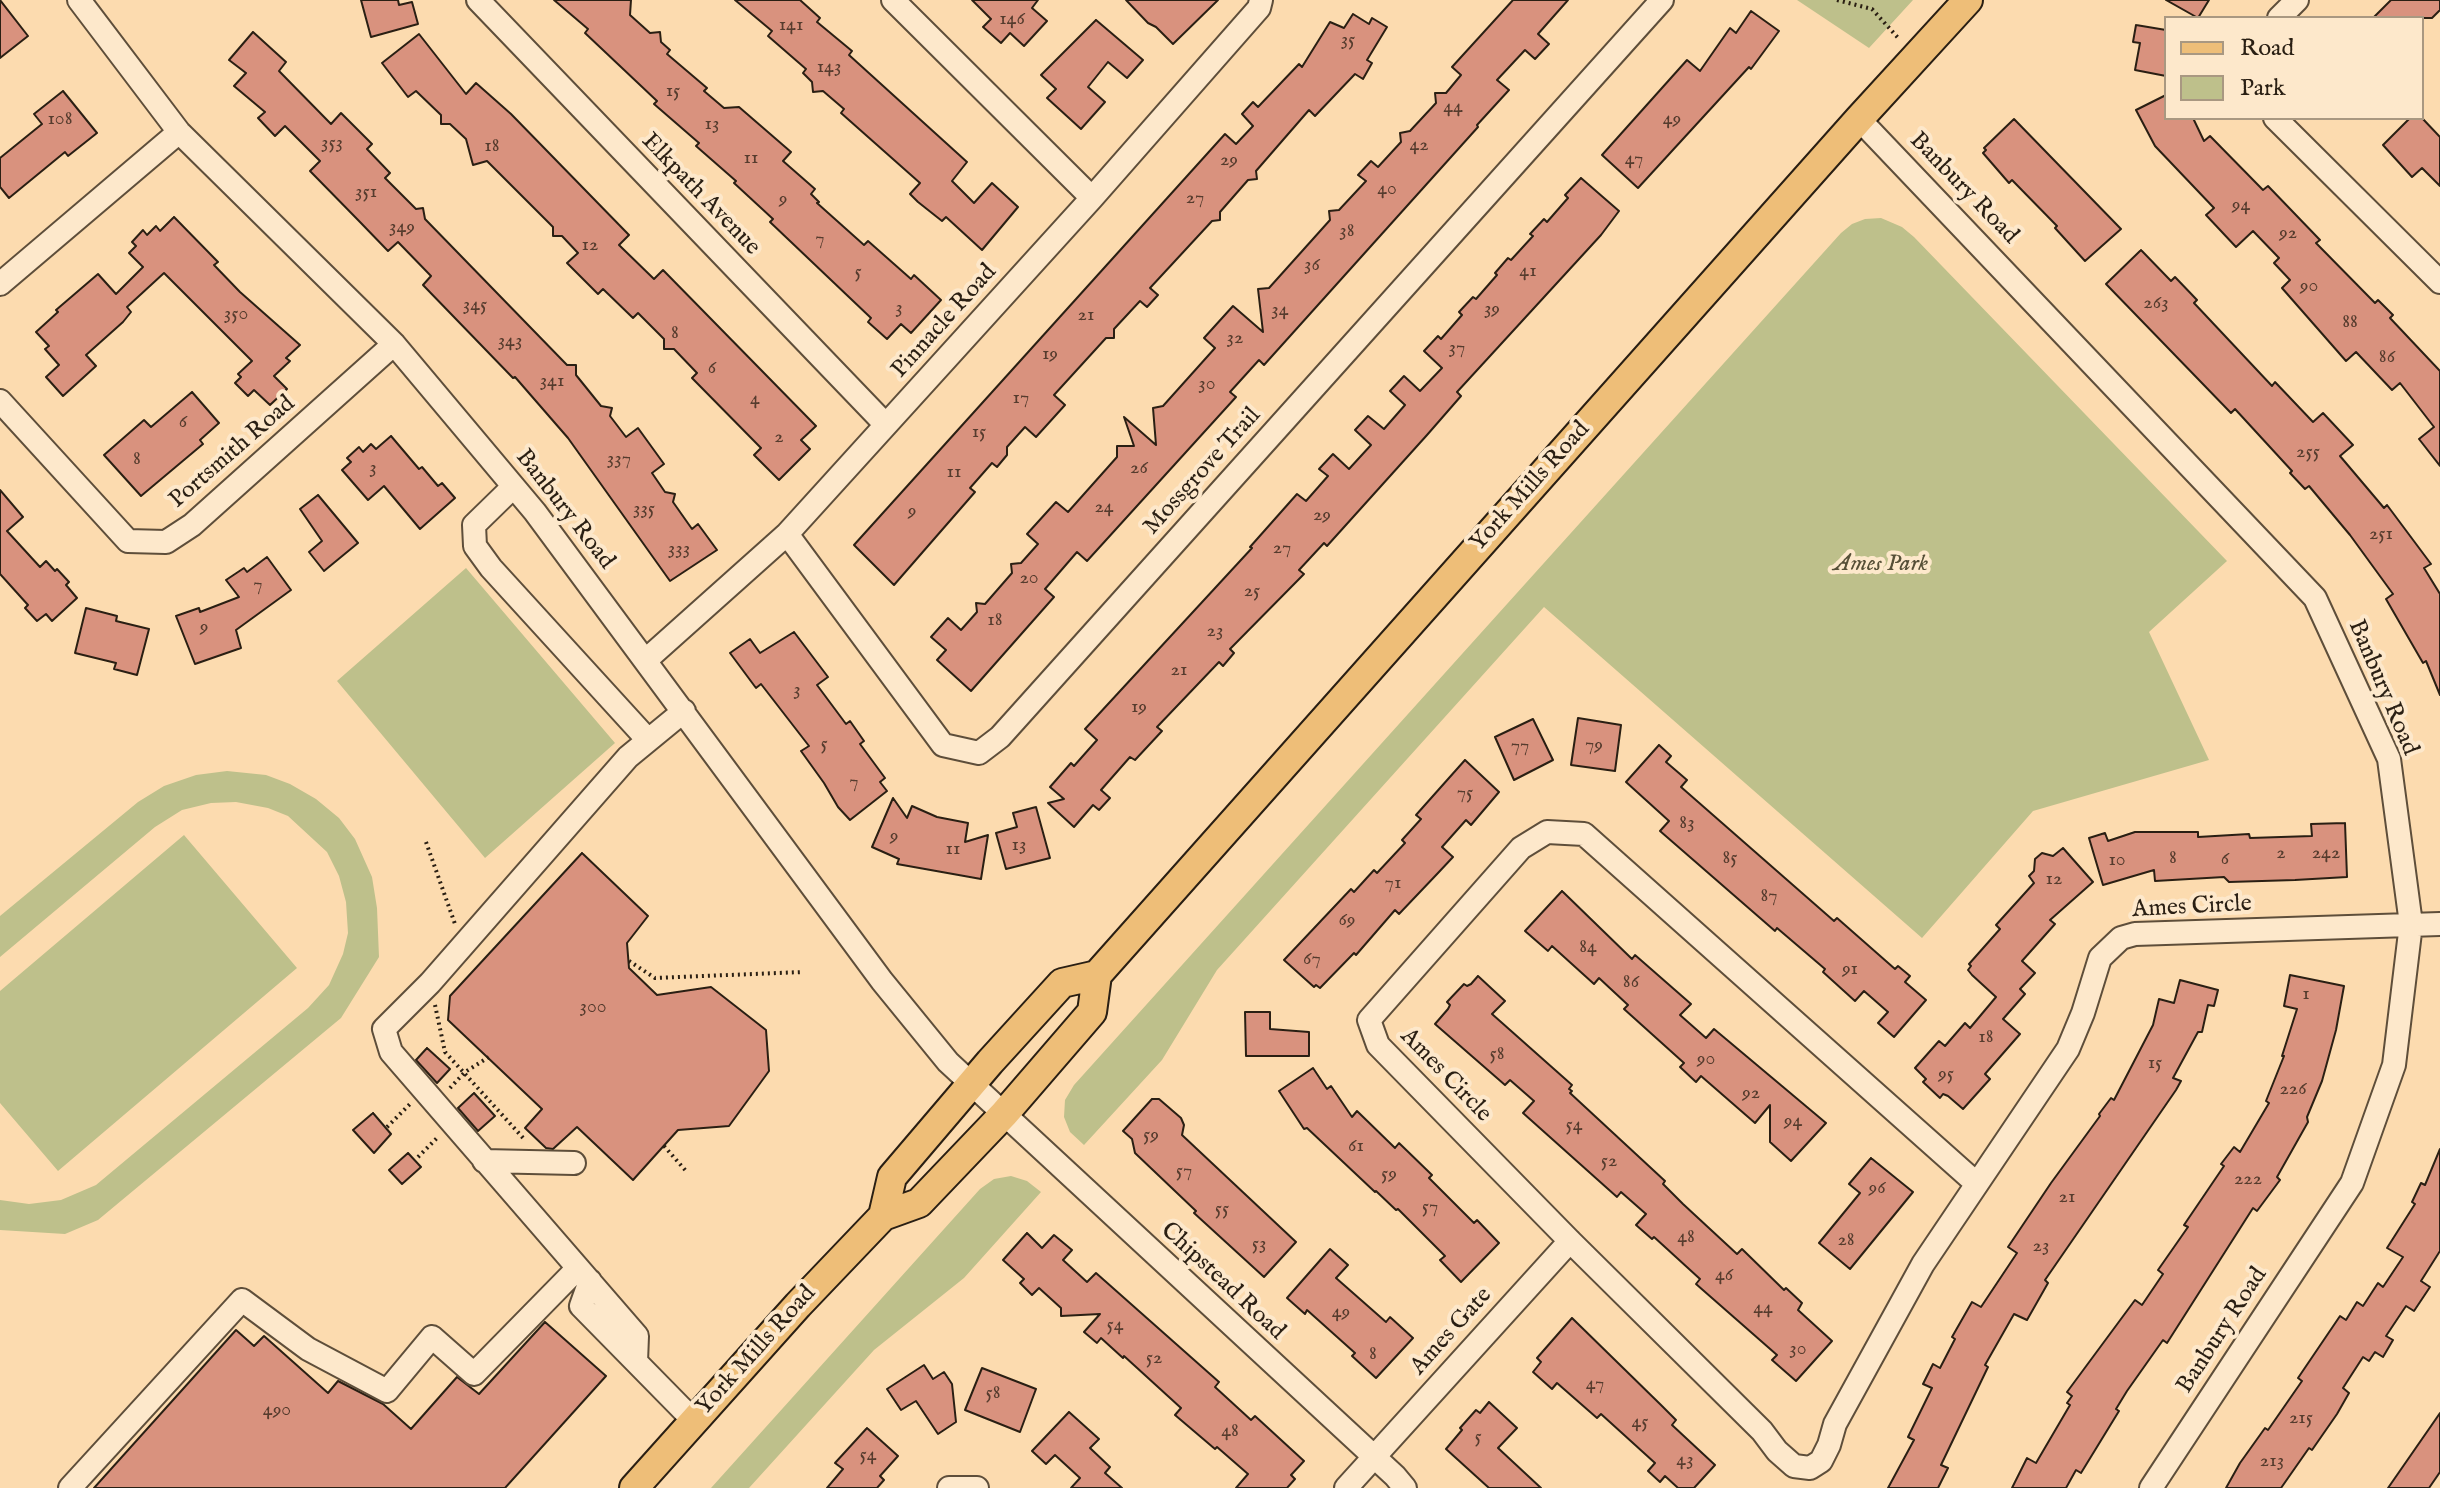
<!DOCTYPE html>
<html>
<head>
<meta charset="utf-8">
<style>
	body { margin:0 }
	#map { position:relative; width:2440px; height:1488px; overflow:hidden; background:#fcdbaf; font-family:"IM FELL English",serif }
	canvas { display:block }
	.legend { position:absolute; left:2164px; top:16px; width:260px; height:104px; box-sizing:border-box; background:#fde8cb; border:2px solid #a99881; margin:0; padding:10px 14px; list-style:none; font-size:24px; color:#2a1f13 }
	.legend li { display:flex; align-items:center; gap:16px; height:40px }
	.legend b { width:40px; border:2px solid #a99881 }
</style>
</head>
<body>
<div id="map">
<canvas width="2440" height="1488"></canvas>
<ul class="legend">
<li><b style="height:10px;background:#eebe78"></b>Road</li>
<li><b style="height:22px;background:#bec08b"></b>Park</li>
</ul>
</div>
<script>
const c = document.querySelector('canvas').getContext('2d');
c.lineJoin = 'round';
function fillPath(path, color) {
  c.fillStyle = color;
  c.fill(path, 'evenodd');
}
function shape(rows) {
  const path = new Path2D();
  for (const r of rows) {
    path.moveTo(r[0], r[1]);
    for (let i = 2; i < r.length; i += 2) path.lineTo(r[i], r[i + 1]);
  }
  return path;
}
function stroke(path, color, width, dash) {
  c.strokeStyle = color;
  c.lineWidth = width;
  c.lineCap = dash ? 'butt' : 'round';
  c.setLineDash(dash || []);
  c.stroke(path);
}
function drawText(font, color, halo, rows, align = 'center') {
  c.font = font + ' "IM FELL English",serif';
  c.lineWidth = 8;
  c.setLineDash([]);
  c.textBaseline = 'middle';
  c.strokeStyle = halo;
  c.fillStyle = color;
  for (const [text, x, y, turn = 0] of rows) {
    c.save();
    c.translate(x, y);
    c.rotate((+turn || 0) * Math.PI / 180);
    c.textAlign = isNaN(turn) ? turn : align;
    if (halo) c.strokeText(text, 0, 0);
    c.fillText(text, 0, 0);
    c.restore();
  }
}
fillPath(shape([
	[1797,0,1913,0,1869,48],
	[1881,218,1902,227,1914,237,2227,561,2149,632,2209,760,2033,811,1922,938,1544,607,1217,970,1162,1060,1084,1145,1070,1132,1064,1117,1065,1100,1074,1085,1841,233,1852,224,1865,219],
	[466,568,615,743,485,858,337,681],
	[227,771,266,775,290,784,316,799,339,818,355,839,372,877,377,908,379,957,341,1018,98,1220,65,1234,0,1230,0,1200,29,1204,61,1200,96,1185,308,1008,329,985,343,954,348,933,346,902,339,876,327,852,288,816,268,808,236,802,211,803,182,810,155,827,0,957,0,916,138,802,164,786,196,775],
	[184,835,297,968,58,1171,0,1103,0,991],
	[1011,1176,1027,1181,1041,1192,964,1278,874,1350,749,1488,711,1488,980,1189,994,1179]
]), '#bec08b');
const building = shape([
	[0,0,28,36,0,58,0,0],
	[361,0,398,0,399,5,412,2,418,24,371,37,361,0],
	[554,0,631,0,630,15,650,33,660,32,661,42,670,50,667,54,707,88,704,91,724,108,739,107,791,152,783,161,815,189,811,194,819,202,817,203,864,245,868,241,911,279,914,275,941,300,911,333,901,324,887,339,868,322,871,318,770,222,773,219,734,183,736,181,696,146,699,143,654,104,657,101,585,33,588,29,554,0],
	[735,0,800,0,820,18,817,22,852,51,849,55,967,162,952,181,974,203,992,183,1018,207,982,250,946,217,942,221,918,202,910,194,920,183,841,113,844,109,823,91,813,92,812,82,803,73,806,69,768,36,772,31,735,0],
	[972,0,1038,0,1032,8,1047,21,1024,46,1010,33,1001,43,983,27,991,19,972,0],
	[1126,0,1218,0,1173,44,1156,27,1148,23,1126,0],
	[1513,0,1568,0,1538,34,1549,44,1535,59,1525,50,1497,80,1509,90,1477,125,1478,127,1264,365,1259,360,1230,392,1236,397,1087,561,1077,552,1045,589,1054,597,971,691,937,660,946,650,931,637,948,618,961,630,977,612,976,603,985,604,1012,573,1011,564,1021,563,1038,544,1027,534,1056,502,1068,512,1117,457,1117,446,1134,446,1124,417,1156,445,1153,408,1163,406,1215,348,1204,338,1233,306,1263,332,1258,289,1269,288,1330,220,1329,211,1339,210,1366,181,1358,175,1371,161,1378,167,1401,142,1400,133,1410,131,1436,103,1435,93,1446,93,1461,75,1452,67,1513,0],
	[2166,0,2209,0,2198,18,2166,0],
	[2391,0,2440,0,2440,10,2432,18,2373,18,2391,0],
	[1751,11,1779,31,1751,69,1749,67,1638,188,1602,155,1687,60,1700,71,1730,28,1736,33,1751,11],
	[1353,14,1369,24,1372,18,1387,27,1367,60,1372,63,1363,79,1355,74,1315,116,1309,110,1256,171,1257,179,1248,180,1220,212,1220,220,1212,221,1150,288,1158,295,1147,307,1140,301,1114,329,1114,338,1106,338,1054,395,1065,405,1036,437,1025,427,1007,447,1007,455,997,467,992,463,970,488,975,492,894,585,854,545,1225,134,1236,144,1253,126,1242,114,1253,102,1258,107,1299,64,1302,67,1330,22,1344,28,1353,14],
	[1096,20,1143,60,1127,78,1108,62,1088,87,1105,102,1081,129,1047,98,1056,89,1041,75,1096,20],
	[2136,25,2166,30,2166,76,2135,70,2140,43,2133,42,2136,25],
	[253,32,286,62,279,71,331,124,341,113,372,144,367,149,390,173,385,178,416,209,423,208,425,219,567,365,576,365,576,375,601,406,612,408,610,416,626,437,638,428,664,464,652,473,665,492,675,494,673,502,692,529,698,524,717,550,670,581,568,438,515,377,513,378,423,285,431,276,398,242,388,251,360,222,310,171,320,161,285,126,275,136,258,118,265,112,234,86,246,73,229,60,253,32],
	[419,34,466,94,476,83,511,114,629,235,619,245,654,279,663,270,816,426,801,440,810,449,779,480,754,455,761,448,692,378,697,373,674,349,664,349,664,339,638,313,633,318,603,289,598,294,567,263,578,253,562,236,553,236,553,227,487,161,473,165,466,139,450,124,441,124,441,115,416,91,408,97,382,63,419,34],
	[63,91,97,133,68,156,65,152,9,198,0,187,0,158,42,124,34,114,63,91],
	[2166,95,2166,118,2193,118,2204,141,2210,136,2263,190,2268,186,2320,240,2316,243,2375,303,2378,300,2393,315,2390,318,2440,371,2440,466,2419,439,2434,427,2400,383,2392,390,2356,352,2346,361,2282,288,2290,280,2274,263,2279,258,2253,231,2236,247,2206,215,2214,208,2155,146,2136,110,2166,95],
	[2410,118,2422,118,2440,137,2440,186,2422,168,2412,177,2383,145,2410,118],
	[2014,119,2121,229,2085,261,2055,228,2057,226,2012,180,2009,183,1983,153,1986,150,1984,148,2014,119],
	[1581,178,1619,211,1601,235,1457,392,1461,396,1427,435,1327,546,1324,543,1299,570,1304,574,1230,649,1234,653,1223,666,1219,662,1157,727,1162,731,1135,760,1130,757,1101,790,1110,798,1099,810,1093,805,1074,827,1048,803,1064,799,1050,787,1071,763,1074,766,1097,740,1085,729,1252,548,1250,547,1297,494,1306,501,1328,476,1319,469,1333,454,1349,469,1371,445,1355,430,1368,416,1384,429,1405,405,1390,391,1404,376,1420,391,1442,368,1424,351,1438,336,1441,339,1462,315,1459,312,1473,297,1476,299,1497,275,1495,273,1508,258,1511,260,1533,236,1530,234,1544,219,1547,222,1568,198,1565,195,1581,178],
	[174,217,218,262,214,265,240,292,300,345,286,358,290,361,274,376,287,389,270,405,254,390,248,396,235,383,241,377,238,374,252,361,164,273,127,307,131,312,123,322,86,355,96,366,63,396,46,377,59,365,45,349,49,346,36,332,58,312,56,310,98,274,116,294,143,267,129,253,136,246,132,242,143,230,147,235,156,226,160,231,174,217],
	[2141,250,2171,281,2175,277,2197,300,2194,303,2272,386,2275,382,2313,422,2323,413,2353,445,2340,456,2384,508,2387,505,2431,564,2424,568,2440,594,2440,695,2426,661,2423,663,2386,599,2393,594,2350,535,2309,486,2305,489,2290,473,2292,471,2235,409,2231,413,2106,284,2141,250],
	[192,392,219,423,200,440,203,444,141,496,104,455,144,420,151,427,192,392],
	[391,436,419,469,422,467,438,486,442,483,455,498,420,529,384,486,368,500,342,470,351,462,347,458,359,447,363,452,371,444,376,449,391,436],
	[0,490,23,517,7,531,40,567,46,561,55,571,57,569,69,582,66,585,77,598,52,621,46,614,37,621,25,608,28,605,0,574,0,490],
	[318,495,358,543,324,571,309,552,322,541,300,509,318,495],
	[267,557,291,590,236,630,241,648,195,664,176,616,199,608,200,612,239,597,226,580,244,568,247,572,267,557],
	[86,608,117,616,116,621,149,629,137,675,114,669,116,663,75,653,86,608],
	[794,632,828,677,817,685,846,724,850,721,864,741,860,744,885,778,880,782,887,791,850,820,838,807,824,783,801,751,809,746,761,684,756,688,730,653,750,639,760,653,794,632],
	[1578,718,1621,725,1615,771,1571,765,1578,718],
	[1533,719,1553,760,1514,780,1495,737,1533,719],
	[1659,745,1671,756,1666,762,1687,780,1681,787,1834,921,1837,918,1895,969,1898,966,1910,976,1905,982,1926,1000,1894,1037,1878,1023,1888,1012,1864,991,1855,1001,1823,972,1825,969,1777,928,1775,931,1660,831,1669,821,1626,782,1659,745],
	[1465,760,1499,792,1471,825,1466,820,1442,847,1453,857,1438,873,1399,914,1395,910,1356,955,1354,953,1320,988,1316,985,1314,987,1284,960,1351,889,1354,892,1374,870,1377,873,1405,843,1402,840,1421,819,1416,815,1465,760],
	[893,798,907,818,912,806,937,817,968,823,965,842,988,835,981,879,897,864,899,859,872,847,893,798],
	[1036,807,1050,858,1006,869,996,833,1017,827,1013,813,1036,807],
	[2345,823,2347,877,2295,880,2229,882,2224,877,2155,881,2154,870,2103,885,2089,838,2105,833,2108,841,2135,832,2198,832,2198,837,2249,834,2250,838,2312,836,2311,824,2345,823],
	[2063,848,2093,882,2050,920,2055,924,2022,961,2035,973,2020,989,2025,994,2003,1019,2020,1034,1985,1074,1990,1079,1963,1109,1948,1096,1943,1094,1940,1098,1923,1082,1926,1079,1915,1068,1939,1041,1945,1046,1965,1023,1970,1028,1996,997,1972,975,1968,970,1971,966,1969,964,2000,929,1996,925,2034,883,2029,876,2034,871,2035,859,2042,853,2053,856,2063,848],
	[582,853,648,916,627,943,629,968,657,995,711,987,766,1030,769,1071,729,1126,678,1130,633,1180,577,1127,553,1149,546,1148,525,1128,542,1109,448,1020,450,996,582,853],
	[1562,891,1632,959,1635,955,1691,1004,1680,1015,1706,1038,1714,1029,1826,1123,1791,1161,1770,1142,1770,1105,1755,1123,1701,1076,1696,1082,1680,1067,1684,1063,1624,1009,1628,1005,1599,978,1594,984,1552,946,1548,951,1525,931,1562,891],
	[2290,975,2344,986,2336,1030,2322,1081,2307,1117,2308,1122,2277,1177,2280,1180,2257,1211,2253,1208,2167,1343,2163,1340,2127,1391,2116,1409,2119,1411,2081,1473,2076,1470,2066,1488,2012,1488,2027,1458,2036,1463,2070,1405,2067,1403,2072,1396,2067,1392,2135,1300,2142,1305,2163,1274,2158,1270,2188,1227,2184,1225,2224,1166,2221,1164,2234,1147,2240,1152,2269,1103,2266,1101,2284,1056,2282,1056,2297,1009,2284,1006,2290,975],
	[1478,976,1505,1001,1492,1014,1572,1085,1569,1089,1572,1091,1570,1093,1665,1181,1663,1184,1683,1204,1737,1254,1742,1249,1784,1290,1786,1288,1802,1303,1798,1310,1832,1341,1796,1381,1772,1360,1777,1355,1696,1284,1700,1279,1654,1237,1652,1239,1636,1225,1646,1214,1621,1192,1617,1197,1523,1113,1534,1101,1510,1080,1505,1085,1435,1024,1448,1009,1450,1005,1447,1002,1464,984,1467,986,1471,984,1478,976],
	[2180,980,2218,990,2214,1006,2208,1005,2202,1032,2198,1032,2173,1078,2181,1081,2176,1090,2045,1280,2048,1283,2027,1320,2014,1314,1985,1365,1988,1367,1941,1465,1948,1468,1938,1488,1888,1488,1914,1440,1908,1437,1932,1388,1923,1384,1933,1364,1940,1368,1955,1339,1952,1337,1972,1302,1981,1307,2017,1253,2008,1247,2051,1183,2100,1116,2099,1114,2111,1098,2114,1100,2153,1025,2159,999,2174,1003,2180,980],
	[1245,1012,1270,1012,1270,1029,1309,1032,1309,1056,1246,1056,1245,1012],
	[427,1048,450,1069,437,1083,416,1060,427,1048],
	[1313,1068,1327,1089,1331,1086,1352,1117,1357,1111,1395,1148,1399,1143,1432,1175,1429,1178,1474,1223,1477,1220,1499,1243,1461,1282,1440,1260,1445,1256,1398,1209,1396,1210,1376,1191,1375,1192,1307,1128,1304,1129,1279,1091,1313,1068],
	[474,1093,495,1116,478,1131,458,1108,474,1093],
	[1152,1099,1159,1099,1181,1118,1184,1125,1182,1135,1296,1242,1264,1277,1194,1213,1196,1211,1135,1153,1132,1139,1123,1131,1152,1099],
	[373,1113,391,1134,374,1153,353,1130,373,1113],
	[2440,1149,2440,1251,2421,1281,2430,1287,2414,1311,2406,1306,2386,1336,2393,1340,2383,1357,2375,1352,2369,1361,2363,1357,2343,1388,2349,1393,2337,1414,2312,1450,2309,1448,2281,1488,2226,1488,2240,1463,2265,1428,2268,1430,2302,1381,2298,1378,2340,1316,2346,1320,2357,1302,2363,1306,2378,1283,2383,1287,2403,1257,2387,1248,2415,1204,2412,1202,2421,1183,2425,1185,2440,1149],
	[408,1153,421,1167,402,1184,389,1170,408,1153],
	[1871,1158,1913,1192,1850,1269,1819,1243,1860,1193,1849,1184,1871,1158],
	[1027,1233,1042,1248,1054,1235,1072,1250,1063,1260,1087,1282,1096,1273,1219,1382,1215,1387,1251,1420,1255,1416,1304,1461,1291,1475,1295,1479,1287,1488,1236,1488,1248,1474,1217,1447,1215,1449,1175,1415,1181,1408,1124,1356,1123,1358,1101,1338,1097,1343,1084,1332,1100,1314,1061,1316,1061,1308,1039,1288,1032,1295,1020,1283,1024,1279,1003,1260,1027,1233],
	[1330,1249,1348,1265,1336,1278,1386,1322,1390,1317,1413,1338,1376,1378,1352,1356,1355,1353,1307,1310,1305,1314,1287,1298,1330,1249],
	[1572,1318,1661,1405,1676,1420,1672,1425,1715,1465,1694,1488,1678,1488,1665,1476,1660,1482,1648,1471,1655,1463,1601,1414,1597,1418,1557,1383,1552,1389,1533,1372,1541,1362,1537,1358,1572,1318],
	[545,1322,606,1376,505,1488,94,1488,236,1330,254,1346,264,1336,328,1393,338,1381,383,1404,411,1429,457,1377,479,1394,545,1322],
	[924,1365,933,1379,944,1372,952,1384,956,1422,938,1434,916,1401,901,1410,887,1389,924,1365],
	[982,1368,1036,1389,1020,1432,965,1410,982,1368],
	[1489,1402,1517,1428,1498,1448,1541,1488,1489,1488,1446,1449,1462,1430,1460,1428,1476,1410,1480,1413,1489,1402],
	[1069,1412,1099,1439,1090,1448,1110,1467,1105,1473,1122,1488,1071,1488,1080,1478,1055,1455,1046,1464,1032,1451,1069,1412],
	[2440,1413,2440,1472,2429,1488,2388,1488,2440,1413],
	[867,1428,898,1456,880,1476,884,1480,877,1488,827,1488,843,1469,835,1463,867,1428]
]);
fillPath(building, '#d9927e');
stroke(building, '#2a1f13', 2);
const minor = shape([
	[79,0,179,132,394,344,535,512,882,981,948,1062,1395,1476,1405,1488],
	[478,0,886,425],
	[893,0,1092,198],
	[2279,18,2297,0],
	[2275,118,2440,282],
	[1859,119,2315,598,2389,759,2411,924,2394,1065,2352,1183,2151,1488],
	[0,284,179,132],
	[0,401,128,541,166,542,192,525,394,344],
	[513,487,474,525,475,546,491,568,648,740],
	[787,534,943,745,979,753,1000,737,1662,0],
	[646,660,787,534,1092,198,1259,8,1261,0],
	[484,1161,574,1163],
	[1977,1184,1584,834,1547,832,1521,848,1369,1020,1378,1045,1570,1241,1762,1431,1777,1451,1794,1466,1810,1468,1821,1461,1829,1445,1835,1424,1923,1264,2068,1049,2083,1013,2100,958,2121,938,2135,934,2440,924],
	[590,1281,581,1306,694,1421],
	[636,1362,637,1336,391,1052,384,1029,430,983,628,757,684,711],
	[70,1488,242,1300,308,1349,387,1391,432,1337,474,1374,577,1269],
	[949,1488,977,1488],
	[1346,1488,1570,1241]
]);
const major = shape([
	[883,1216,892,1177,990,1062,1062,983,1097,975],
	[634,1488,798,1305,883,1216,919,1203,1004,1114,1092,1012,1097,975,1859,119,1968,0]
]);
stroke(minor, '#5e4e3a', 26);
stroke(major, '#2a1f13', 32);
stroke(shape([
	[1837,0,1872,9,1900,40],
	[426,842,455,924],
	[629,961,655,978,803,972],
	[435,1005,445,1052,525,1140],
	[450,1088,465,1072,489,1057],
	[387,1127,411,1103],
	[664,1146,686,1171],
	[418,1157,439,1136]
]), '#2a1f13', 4, [2, 4]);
stroke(minor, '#fde8cb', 22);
stroke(major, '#eebe78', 28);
drawText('20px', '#563c2e', null, [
	["146",1012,20],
	["141",791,26],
	["35",1348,41],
	["143",829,68],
	["15",673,92],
	["44",1453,108],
	["108",60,120],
	["49",1672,120],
	["13",712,125],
	["353",332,144],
	["42",1419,146],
	["18",492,147],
	["11",751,159],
	["47",1634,160],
	["29",1229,161],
	["40",1387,190],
	["351",366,193],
	["27",1195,199],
	["9",783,200],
	["94",2241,206],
	["349",402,228],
	["38",1347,232],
	["92",2288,234],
	["7",820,240],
	["12",590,246],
	["36",1312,266],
	["41",1528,272],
	["5",858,273],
	["90",2309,287],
	["263",2156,304],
	["345",475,306],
	["3",899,309],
	["39",1492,310],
	["34",1280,311],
	["350",236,315],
	["21",1086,316],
	["88",2350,323],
	["8",675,334],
	["32",1235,339],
	["343",510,342],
	["37",1457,349],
	["19",1050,355],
	["86",2387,358],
	["6",712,369],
	["341",552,382],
	["30",1207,385],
	["17",1021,399],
	["4",755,400],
	["6",183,423],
	["15",979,433],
	["2",779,438],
	["255",2308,453],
	["8",137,460],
	["337",619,460],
	["3",373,469],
	["26",1139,469],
	["11",954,473],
	["24",1104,508],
	["335",644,510],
	["9",912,512],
	["29",1322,516],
	["251",2381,535],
	["27",1282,549],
	["333",679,550],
	["20",1029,579],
	["7",258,586],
	["25",1252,592],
	["18",995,621],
	["9",204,628],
	["23",1215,632],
	["21",1179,671],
	["3",797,691],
	["19",1139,708],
	["5",824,745],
	["79",1594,746],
	["77",1520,747],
	["7",854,783],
	["75",1465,794],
	["83",1687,824],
	["9",894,837],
	["13",1019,846],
	["11",953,850],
	["2",2281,854],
	["242",2326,854],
	["85",1730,859],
	["8",2173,859],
	["6",2225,860],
	["10",2117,861],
	["12",2054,880],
	["71",1393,884],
	["87",1769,897],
	["69",1347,921],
	["84",1588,948],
	["67",1312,960],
	["91",1850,970],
	["86",1631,983],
	["1",2306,995],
	["300",593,1008],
	["18",1986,1038],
	["58",1497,1055],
	["90",1706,1060],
	["15",2155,1064],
	["95",1946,1075],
	["226",2293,1090],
	["92",1751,1094],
	["94",1793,1122],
	["54",1574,1126],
	["59",1151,1136],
	["61",1356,1147],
	["52",1609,1162],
	["57",1184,1172],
	["59",1389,1175],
	["222",2248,1180],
	["96",1877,1189],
	["21",2067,1198],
	["57",1430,1208],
	["55",1222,1210],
	["48",1686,1238],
	["28",1846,1241],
	["53",1259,1245],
	["23",2041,1247],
	["46",1724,1276],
	["44",1763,1309],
	["49",1341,1313],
	["54",1115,1326],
	["30",1798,1350],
	["8",1373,1355],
	["52",1154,1359],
	["47",1595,1385],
	["58",993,1394],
	["490",277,1411],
	["215",2301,1419],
	["45",1640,1423],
	["48",1230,1432],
	["5",1478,1438],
	["54",868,1456],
	["43",1685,1461],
	["213",2272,1462]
]);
drawText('24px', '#2a1f13', '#fde8cb', [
	["Banbury Road",1963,189,46],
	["Elkpath Avenue",700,195,46],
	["Pinnacle Road",945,322,-48],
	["Portsmith Road",233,453,-41],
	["Mossgrove Trail",1203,472,-48],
	["York Mills Road",1531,487,-48],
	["Banbury Road",564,510,52],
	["Banbury Road",2382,688,67],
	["Ames Circle",2192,908,-3],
	["Ames Circle",1445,1076,46],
	["Chipstead Road",1222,1282,43],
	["Banbury Road",2223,1331,-57],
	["Ames Gate",1452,1332,-48],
	["York Mills Road",757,1351,-48]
]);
drawText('italic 24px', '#564f37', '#fde8cb', [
	["Ames Park",1881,565]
]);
</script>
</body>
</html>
